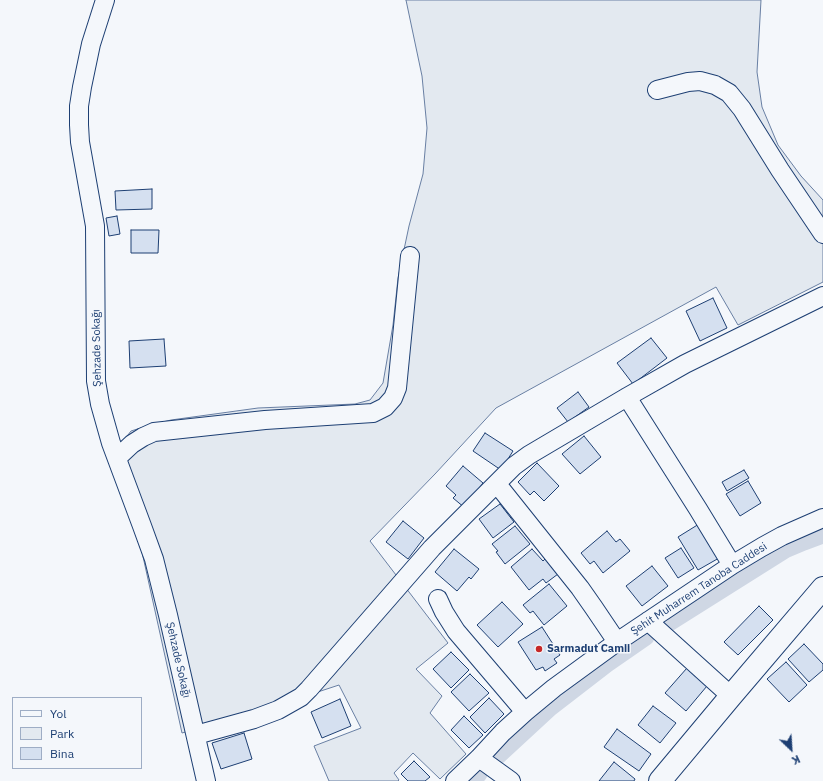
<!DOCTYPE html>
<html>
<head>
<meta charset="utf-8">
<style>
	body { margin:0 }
	#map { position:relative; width:823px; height:781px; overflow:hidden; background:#f4f7fb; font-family:"IBM Plex Sans",sans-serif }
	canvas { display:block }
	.legend { position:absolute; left:12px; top:697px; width:130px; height:72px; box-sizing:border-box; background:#f4f7fb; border:1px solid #9eadc5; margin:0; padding:5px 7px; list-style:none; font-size:12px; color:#1d3f73 }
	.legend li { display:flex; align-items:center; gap:8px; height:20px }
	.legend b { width:20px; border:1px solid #9eadc5 }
	.north { position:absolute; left:771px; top:729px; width:40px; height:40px; -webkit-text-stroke:3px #f4f7fb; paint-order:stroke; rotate:155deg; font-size:11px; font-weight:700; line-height:16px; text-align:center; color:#1d3f73 }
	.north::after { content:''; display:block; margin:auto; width:14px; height:18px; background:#1d3f73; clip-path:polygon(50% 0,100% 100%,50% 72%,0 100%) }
</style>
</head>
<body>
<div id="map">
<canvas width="823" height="781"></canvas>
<ul class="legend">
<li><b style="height:5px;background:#f4f7fb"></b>Yol</li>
<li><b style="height:11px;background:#e3e9f0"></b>Park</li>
<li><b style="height:11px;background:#d5e0f0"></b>Bina</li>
</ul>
<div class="north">K</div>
</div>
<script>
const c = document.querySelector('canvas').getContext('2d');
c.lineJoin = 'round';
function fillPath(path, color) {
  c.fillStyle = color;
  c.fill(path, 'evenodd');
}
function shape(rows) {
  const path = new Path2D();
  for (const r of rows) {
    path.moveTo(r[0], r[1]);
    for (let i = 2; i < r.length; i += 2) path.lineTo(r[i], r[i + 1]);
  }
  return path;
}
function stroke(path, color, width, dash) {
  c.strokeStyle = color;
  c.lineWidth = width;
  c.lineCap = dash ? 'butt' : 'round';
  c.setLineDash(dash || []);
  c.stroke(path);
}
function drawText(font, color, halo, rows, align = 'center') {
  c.font = font + ' "IBM Plex Sans",sans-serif';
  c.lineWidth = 3;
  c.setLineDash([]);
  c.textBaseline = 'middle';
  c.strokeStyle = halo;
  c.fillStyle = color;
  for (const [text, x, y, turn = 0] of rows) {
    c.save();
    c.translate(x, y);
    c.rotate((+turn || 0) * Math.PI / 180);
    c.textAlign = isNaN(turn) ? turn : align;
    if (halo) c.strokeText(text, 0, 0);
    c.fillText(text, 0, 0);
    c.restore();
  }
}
const green = shape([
	[406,0,761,0,757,72,762,107,778,145,801,176,823,200,823,282,738,325,716,287,496,408,435,474,370,541,448,643,416,669,442,696,430,713,466,754,440,779,413,753,394,773,399,780,398,781,329,781,314,746,361,728,339,685,269,708,182,733,140,543,120,445,131,431,147,426,171,420,258,408,355,404,370,400,383,383,393,325,398,278,409,226,423,174,427,128,422,76,406,0]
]);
fillPath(green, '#e3e9f0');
stroke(green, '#687fa3', 1);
stroke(shape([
	[669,623,785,550,804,542,823,535],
	[498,756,550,708,607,664,646,637],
	[472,781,479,774]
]), '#cfd7e4', 17);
const building = shape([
	[152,189,152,209,116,210,115,191,152,189],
	[117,216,120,234,109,236,106,218,117,216],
	[131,230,159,230,158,253,131,253,131,230],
	[713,298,727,328,700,341,686,311,713,298],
	[651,338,667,358,633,384,617,363,651,338],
	[164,339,166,366,130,368,129,341,164,339],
	[578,392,589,407,568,422,557,408,578,392],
	[485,433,513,451,501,470,473,451,485,433],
	[584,436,601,457,580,474,562,454,584,436],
	[537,463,559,486,544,501,534,491,530,495,518,482,537,463],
	[463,466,483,483,477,491,465,508,453,498,456,495,446,486,463,466],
	[744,470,749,478,727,491,722,482,744,470],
	[748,481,761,503,740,516,726,494,748,481],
	[500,504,514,522,493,538,479,519,500,504],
	[403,521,424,538,408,559,386,542,403,521],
	[699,524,719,558,698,570,678,537,699,524],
	[515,526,530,544,505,564,496,552,498,551,492,544,515,526],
	[607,531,616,542,620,539,630,551,603,573,594,561,590,564,581,553,607,531],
	[681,548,694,568,678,578,665,558,681,548],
	[454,549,479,569,471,579,469,577,457,591,435,572,454,549],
	[532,549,543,561,546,558,558,574,546,583,543,579,529,590,511,567,532,549],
	[652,566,668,586,642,606,626,586,652,566],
	[549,584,567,606,544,625,533,611,530,613,523,605,549,584],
	[502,602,523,624,498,647,477,625,502,602],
	[759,606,773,620,738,655,724,642,759,606],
	[542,627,560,655,554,659,557,663,545,671,543,667,536,670,518,642,542,627],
	[804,644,823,664,823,670,809,682,788,659,804,644],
	[451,652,469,670,451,688,433,669,451,652],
	[786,662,807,685,789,702,767,679,786,662],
	[687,668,707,686,686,711,665,693,687,668],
	[470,674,489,693,469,711,451,692,470,674],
	[489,698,504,714,485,733,470,717,489,698],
	[340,699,351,726,322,738,311,712,340,699],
	[653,706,676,723,660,743,638,725,653,706],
	[464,716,483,735,469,748,451,730,464,716],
	[617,729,651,754,639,771,604,747,617,729],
	[244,733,252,759,221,769,212,743,244,733],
	[414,761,430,777,425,781,408,781,401,774,414,761],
	[614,762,635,779,634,781,599,781,614,762]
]);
fillPath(building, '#d5e0f0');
stroke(building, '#1d3f73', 1);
const minor = shape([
	[105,0,91,44,82,87,79,106,79,125,80,142,95,226,96,381,100,404,111,443,142,526,154,559,168,615,206,781],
	[657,90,688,82,700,81,715,85,729,93,742,109,780,170,823,234],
	[627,397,698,509,732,565],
	[117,458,132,444,143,437,154,432,265,420,373,413,385,407,393,398,397,388,410,256],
	[497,484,580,588,594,608,617,642],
	[438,599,444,612,456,631,525,712],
	[648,621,731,696],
	[196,735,254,719,278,710,301,697,309,689,432,548,514,466,529,455,627,397,685,364,823,296],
	[479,758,511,781],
	[455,781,479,758,503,732,525,712,554,688,617,642,732,565,762,547,782,536,823,518]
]);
const major = shape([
	[660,781,731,696,823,588]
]);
stroke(minor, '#1d3f73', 20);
stroke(major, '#1d3f73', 24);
stroke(minor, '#f4f7fb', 18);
stroke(major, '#f4f7fb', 22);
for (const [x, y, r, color] of [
	[539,649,4,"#c62828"]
]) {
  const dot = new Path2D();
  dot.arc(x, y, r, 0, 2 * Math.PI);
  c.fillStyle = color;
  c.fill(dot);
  stroke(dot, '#f4f7fb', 1.5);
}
drawText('11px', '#1d3f73', '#f4f7fb', [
	["Şehzade Sokağı",97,348,-91],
	["Şehit Muharrem Tanoba Caddesi",699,589,-33],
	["Şehzade Sokağı",178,660,77]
]);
drawText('bold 11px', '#1d3f73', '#f4f7fb', [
	["Sarmadut Camii",547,649]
], 'left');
</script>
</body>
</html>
